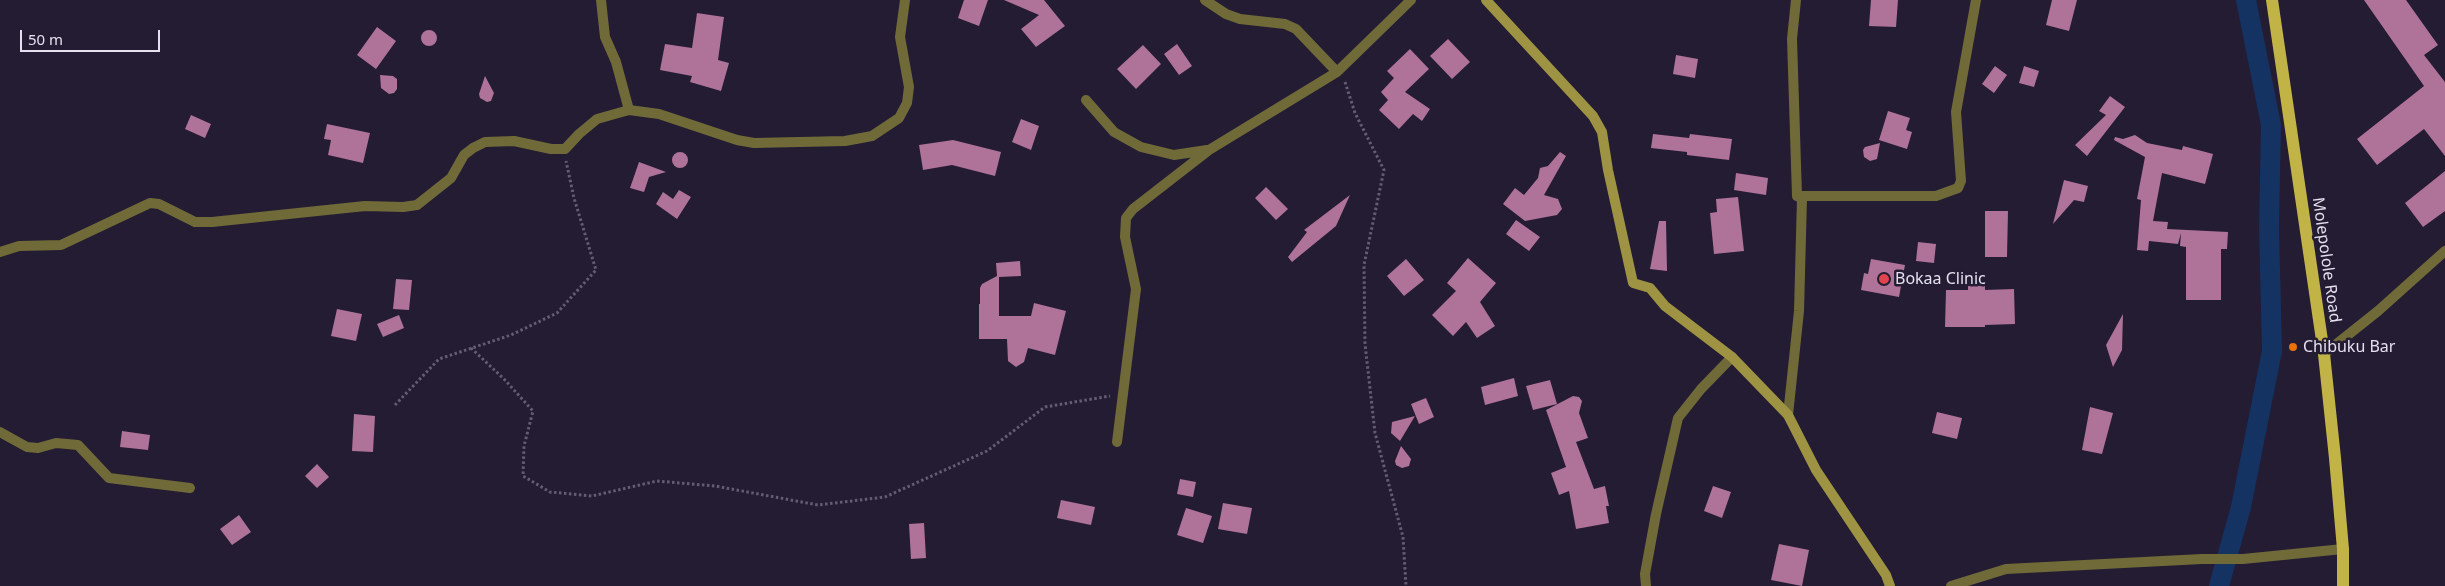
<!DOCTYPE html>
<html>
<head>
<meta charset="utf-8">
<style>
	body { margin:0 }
	#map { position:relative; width:2445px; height:586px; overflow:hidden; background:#231c33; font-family:"Noto Sans",sans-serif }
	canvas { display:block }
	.scale { position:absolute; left:20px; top:30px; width:140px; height:22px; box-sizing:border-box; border:2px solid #e4e0ef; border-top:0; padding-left:6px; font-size:15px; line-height:18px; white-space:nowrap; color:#e4e0ef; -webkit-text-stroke:4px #231c33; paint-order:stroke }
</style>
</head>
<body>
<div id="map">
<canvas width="2445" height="586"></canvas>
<div class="scale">50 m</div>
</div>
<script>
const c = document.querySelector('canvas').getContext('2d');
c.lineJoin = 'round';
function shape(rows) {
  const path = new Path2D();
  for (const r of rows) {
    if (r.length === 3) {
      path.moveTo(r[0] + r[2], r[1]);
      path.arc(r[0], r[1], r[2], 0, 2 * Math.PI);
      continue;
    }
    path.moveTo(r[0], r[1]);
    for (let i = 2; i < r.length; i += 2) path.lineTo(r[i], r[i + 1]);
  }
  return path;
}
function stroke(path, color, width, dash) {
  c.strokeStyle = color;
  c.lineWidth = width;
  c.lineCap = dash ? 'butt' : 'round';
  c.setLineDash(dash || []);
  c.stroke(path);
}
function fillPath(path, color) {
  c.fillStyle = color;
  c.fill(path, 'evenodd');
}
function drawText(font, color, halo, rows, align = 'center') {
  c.font = font + ' "Noto Sans",sans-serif';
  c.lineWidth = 5;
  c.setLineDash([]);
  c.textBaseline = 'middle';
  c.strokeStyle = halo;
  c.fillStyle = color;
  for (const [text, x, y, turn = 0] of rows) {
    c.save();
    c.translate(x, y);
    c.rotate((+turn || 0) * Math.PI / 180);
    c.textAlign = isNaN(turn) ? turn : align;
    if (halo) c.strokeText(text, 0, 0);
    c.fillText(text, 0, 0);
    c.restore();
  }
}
stroke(shape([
	[2219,586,2241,507,2272,351,2269,228,2271,125,2246,0]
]), '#143262', 20);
fillPath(shape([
	[964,0,988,0,979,26,958,18],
	[1004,0,1044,0,1065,26,1036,47,1021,29,1039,15],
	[1871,0,1898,0,1896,27,1869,26],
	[2052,0,2077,0,2069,31,2046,25],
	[2364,0,2406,0,2438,45,2424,55,2445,82,2445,156,2424,129,2377,165,2357,139,2424,86],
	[697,13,724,17,718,60,729,63,721,91,690,82,692,76,660,70,665,44,692,48],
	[377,27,396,41,376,69,357,55],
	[429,38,8],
	[1448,39,1470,62,1452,79,1430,56],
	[1177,44,1192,66,1179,75,1164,54],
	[1143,45,1161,64,1136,89,1117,69],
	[1410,49,1429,69,1405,92,1430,109,1422,121,1413,114,1399,129,1379,110,1388,100,1381,92,1394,78,1387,71],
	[1676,55,1698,59,1695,78,1673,74],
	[1995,66,2007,75,1994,93,1982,84],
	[2024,66,2039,71,2034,87,2019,83],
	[380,75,393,76,397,79,397,89,394,93,389,94,381,88],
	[485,76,494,93,491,101,487,102,480,98,479,94],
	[2110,96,2125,107,2087,156,2075,145,2106,115,2099,111],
	[1888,111,1910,118,1906,130,1912,132,1907,149,1879,140],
	[191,115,211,124,205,138,185,129],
	[1021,119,1039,126,1031,150,1012,142],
	[327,124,370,133,363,163,328,155,331,140,324,139],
	[1653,134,1689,138,1690,134,1732,139,1729,160,1687,155,1687,152,1651,148],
	[2135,135,2147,143,2182,150,2183,146,2213,154,2205,184,2162,173,2153,221,2168,222,2167,229,2228,232,2227,249,2221,249,2221,300,2186,300,2186,247,2180,246,2181,233,2178,244,2149,241,2148,251,2137,250,2141,200,2137,199,2145,157,2114,140,2115,137,2123,139],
	[953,140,1001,152,995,176,952,165,923,170,919,145],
	[1880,143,1877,159,1870,161,1864,157,1863,150,1865,147],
	[1560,152,1566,156,1544,195,1558,199,1562,209,1557,215,1525,221,1503,204,1515,188,1524,195,1538,178,1540,168,1548,166],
	[680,160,8],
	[639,162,666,172,649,177,644,192,630,188],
	[2445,171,2445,211,2423,227,2405,203],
	[1736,173,1768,178,1766,195,1734,190],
	[2064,180,2088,186,2084,202,2074,200,2053,224],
	[1266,187,1288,209,1276,220,1255,198],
	[679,190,691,197,677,219,656,204,663,192,673,199],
	[1350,195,1336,226,1292,262,1288,257,1307,232,1304,230],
	[1738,197,1744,251,1714,254,1710,213,1717,212,1716,199],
	[1985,211,2008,211,2007,257,1985,257],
	[1516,220,1540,237,1529,251,1506,234],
	[1659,221,1666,221,1667,271,1650,269],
	[1918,242,1936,244,1934,263,1916,261],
	[1468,258,1496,283,1480,302,1495,326,1477,338,1466,322,1453,336,1432,315,1456,291,1447,283],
	[1406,259,1424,280,1404,296,1387,276],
	[1871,259,1905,265,1899,297,1861,290,1864,273,1868,274],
	[1020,261,1021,276,999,277,999,316,1031,316,1034,303,1066,311,1055,355,1028,348,1024,362,1016,367,1008,361,1007,339,979,339,979,304,980,304,980,288,982,284,997,276,996,263],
	[396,279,412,280,409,310,393,309],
	[1968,285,1985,286,1985,290,2014,289,2015,324,1985,325,1985,327,1945,327,1946,290,1968,290],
	[337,309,362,314,356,341,331,336],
	[2123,314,2122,350,2113,367,2106,345],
	[399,315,404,328,383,337,377,324],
	[1514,378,1518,396,1485,405,1481,387],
	[1550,380,1557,404,1533,410,1526,386],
	[1573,396,1579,397,1582,401,1579,413,1588,438,1576,442,1594,489,1605,486,1609,506,1606,506,1609,523,1576,529,1569,491,1559,495,1551,473,1566,467,1546,410],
	[1426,398,1434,417,1419,424,1411,404],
	[2090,407,2113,413,2102,454,2082,450],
	[1937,412,1962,418,1957,439,1932,433],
	[354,414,375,416,373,452,352,451],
	[1415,416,1400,441,1391,433,1392,422],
	[122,431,150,435,148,450,120,447],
	[1401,446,1411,459,1409,466,1402,468,1396,465,1395,461],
	[317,464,329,477,317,488,305,476],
	[1180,479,1196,482,1193,497,1177,494],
	[1713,486,1731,492,1722,518,1704,511],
	[1061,500,1095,507,1091,525,1057,518],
	[1223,503,1252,508,1247,534,1218,529],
	[1186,508,1212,516,1203,543,1177,535],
	[239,515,251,532,232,545,220,529],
	[924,523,926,558,911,559,909,524],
	[1779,544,1809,550,1802,586,1771,580]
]), '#af7299');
stroke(shape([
	[1345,82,1355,113,1384,170,1364,265,1365,344,1375,433,1403,537,1406,586],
	[471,348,504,379,533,411,524,446,523,476,550,492,592,496,657,481,715,486,818,505,885,497,987,451,1045,407,1110,396],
	[395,405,439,359,511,335,557,313,596,270,574,198,566,161]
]), '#635d72', 3, [2.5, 2.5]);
stroke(shape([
	[601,0,605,37,616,62,629,110],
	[1205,0,1226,14,1240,19,1285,24,1296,29,1337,72],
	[1086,100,1114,132,1141,147,1174,155,1207,150],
	[1797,196,1936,196,1958,188,1961,181,1956,112,1976,0],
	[0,252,19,246,61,245,150,203,159,204,195,222,212,222,365,206,403,207,417,205,451,178,464,155,473,148,485,142,514,141,551,149,565,149,579,134,597,119,629,110,659,114,737,140,754,143,845,141,872,136,899,118,907,103,909,87,900,37,905,0],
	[2324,354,2378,311,2445,251],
	[1788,415,1799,311,1802,198,1797,196,1792,39,1796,0],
	[0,432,27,447,38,448,56,443,78,445,109,478,190,488],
	[1117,442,1136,289,1125,237,1126,218,1133,209,1209,150,1337,72,1411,0],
	[1646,586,1645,574,1656,514,1678,418,1701,389,1732,357],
	[1951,586,2006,569,2202,559,2243,559,2343,549]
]), '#706a39', 10);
stroke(shape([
	[1486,0,1593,116,1602,132,1608,170,1633,283,1650,288,1665,306,1732,357,1788,415,1816,470,1886,575,1890,586]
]), '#9e9342', 10);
stroke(shape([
	[2272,0,2324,354,2335,458,2343,549,2343,586]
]), '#c2b346', 12);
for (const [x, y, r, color] of [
	[1884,279,6,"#e0444e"],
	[2293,347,5,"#e8710a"]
]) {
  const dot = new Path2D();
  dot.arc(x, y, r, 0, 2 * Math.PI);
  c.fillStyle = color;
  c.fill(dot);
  stroke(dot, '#231c33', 2);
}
drawText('16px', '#e4e0ef', '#231c33', [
	["Molepolole Road",2326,260,82]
]);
drawText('16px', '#e4e0ef', '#231c33', [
	["Bokaa Clinic",1895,279],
	["Chibuku Bar",2303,347]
], 'left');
</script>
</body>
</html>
